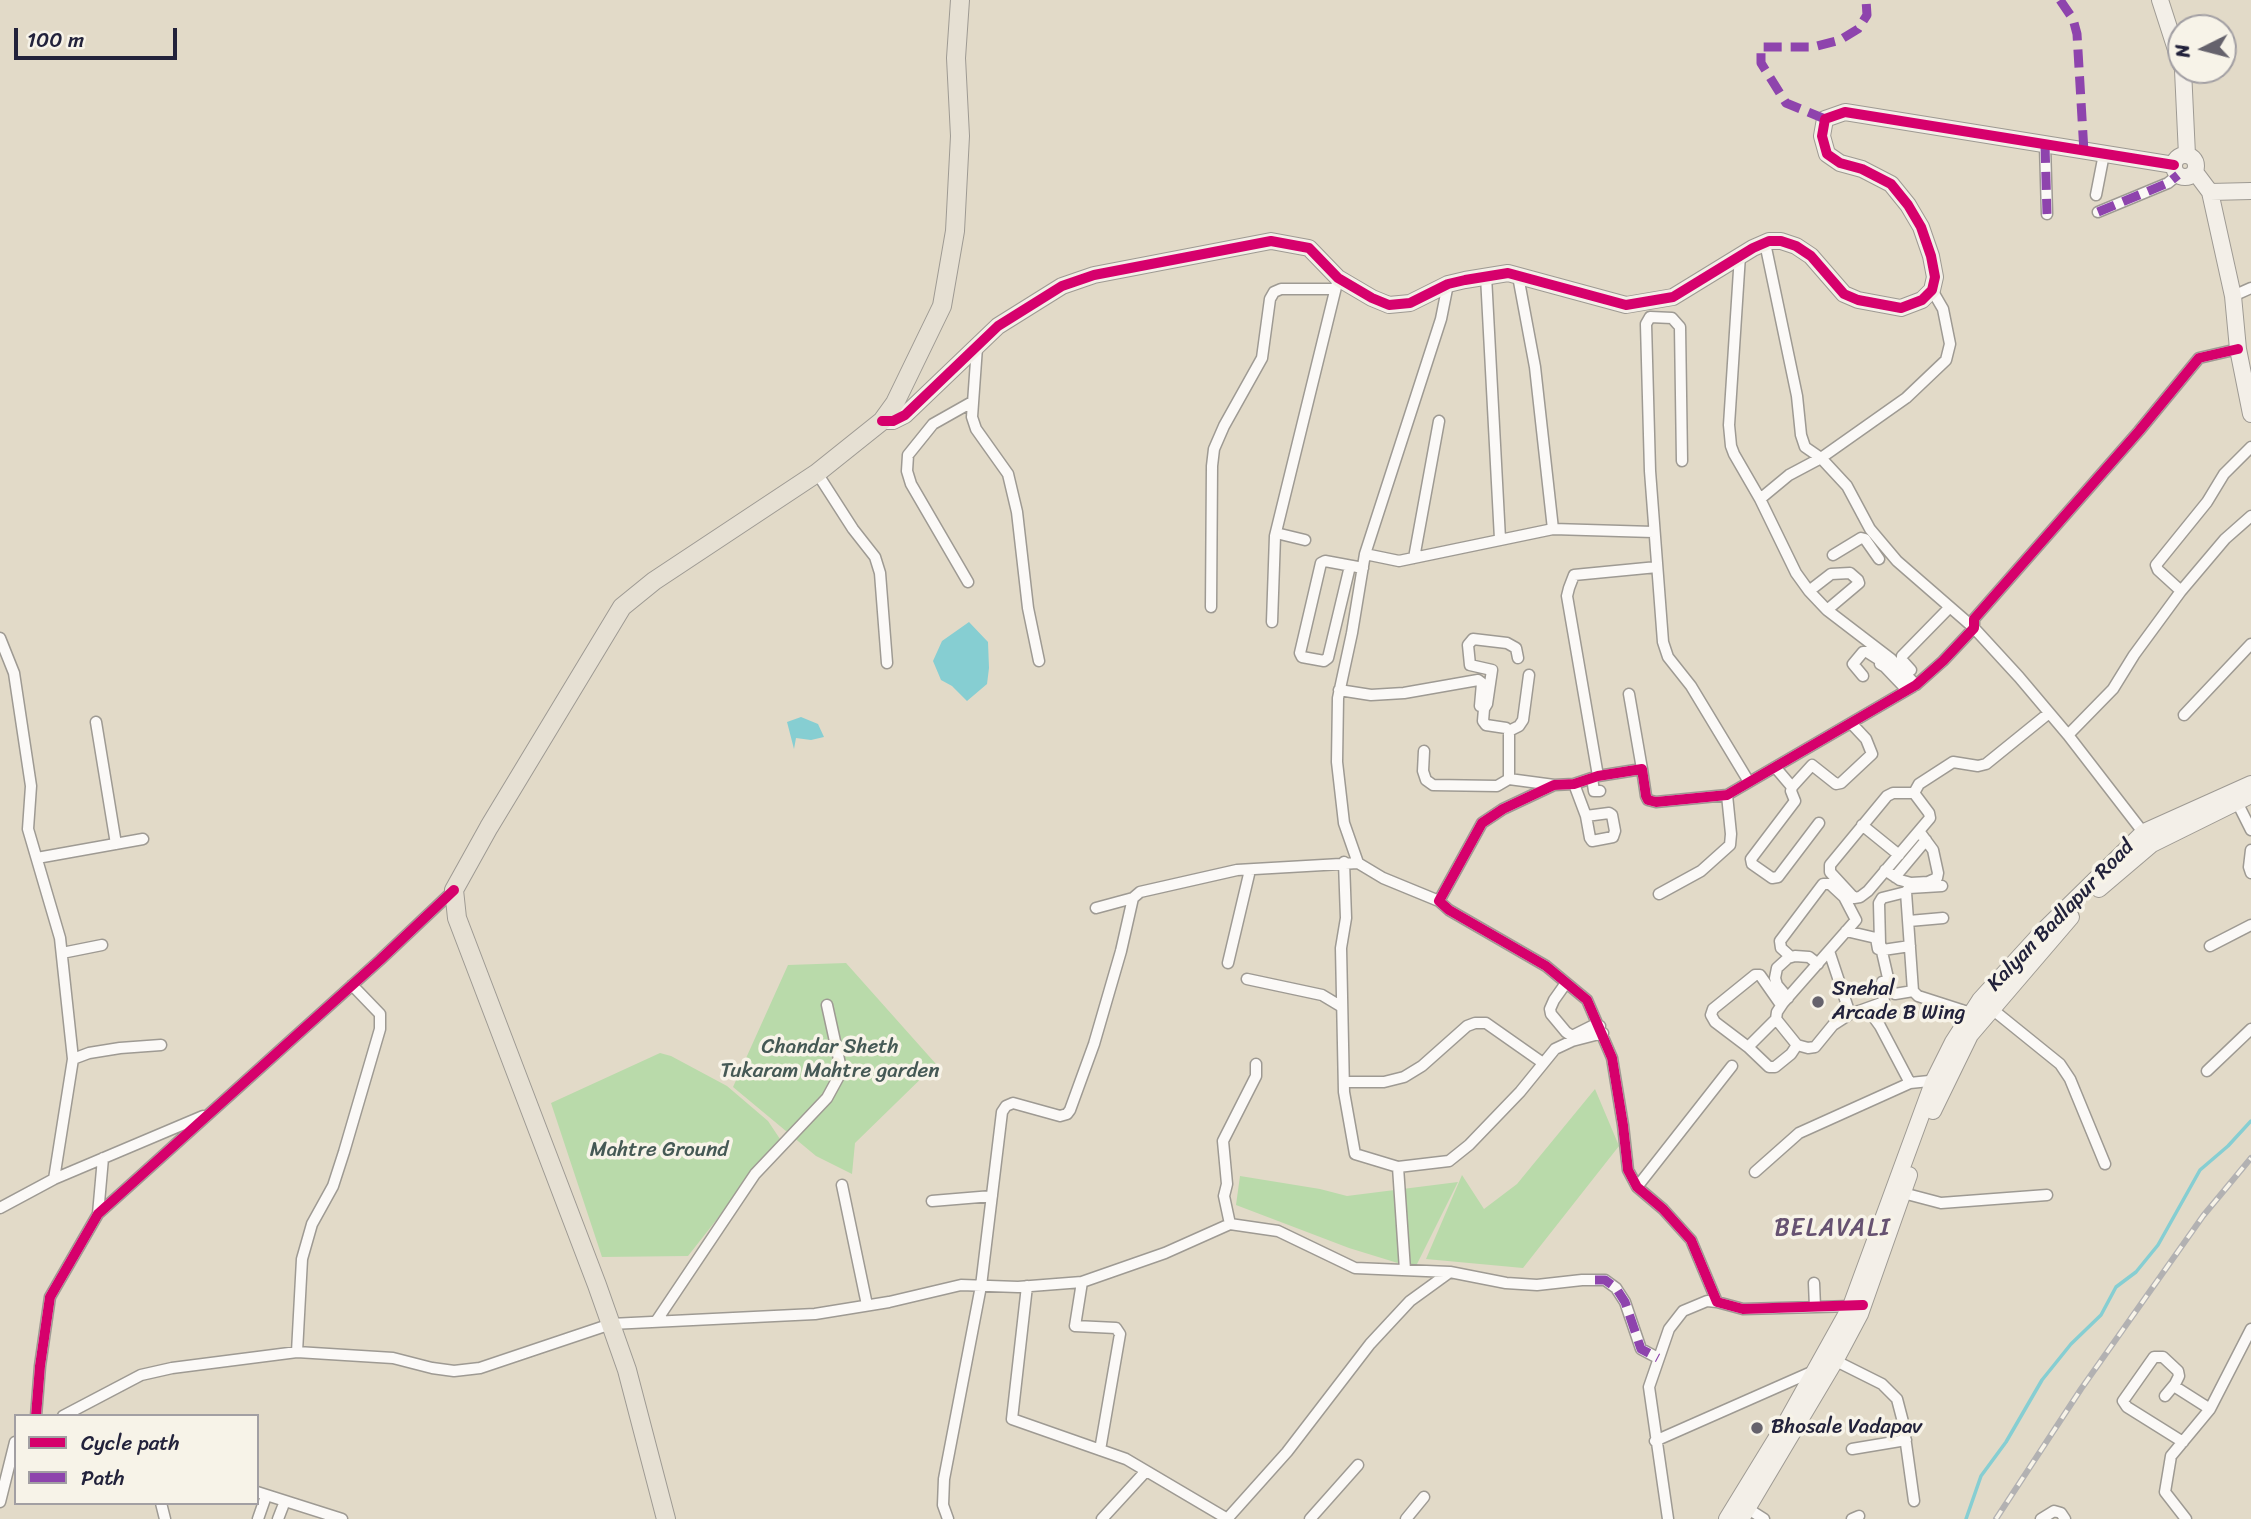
<!DOCTYPE html>
<html>
<head>
<meta charset="utf-8">
<style>
	body { margin:0 }
	#map { position:relative; width:2251px; height:1519px; overflow:hidden; background:#e2dac8; font-family:Sriracha,sans-serif }
	canvas { display:block }
	.legend { position:absolute; left:14px; top:1414px; width:245px; height:91px; box-sizing:border-box; background:#f7f3e8; border:2px solid #a29fa3; margin:0; padding:9px 12px; list-style:none; font-size:21px; color:#22223b }
	.legend li { display:flex; align-items:center; gap:14px; height:35px }
	.legend b { width:35px; border:2px solid #a29fa3 }
	.north { position:absolute; left:2167px; top:14px; width:70px; height:70px; box-sizing:border-box; background:#f7f3e8; border:2px solid #a29fa3; border-radius:50%; rotate:264deg; font-size:19px; font-weight:700; line-height:28px; text-align:center; color:#22223b }
	.north::after { content:''; display:block; margin:auto; width:24px; height:32px; background:#65626c; clip-path:polygon(50% 0,100% 100%,50% 72%,0 100%) }
	.scale { position:absolute; left:14px; top:28px; width:163px; height:32px; box-sizing:border-box; border:4px solid #22223b; border-top:0; padding-left:9px; font-size:21px; line-height:24px; white-space:nowrap; color:#22223b; -webkit-text-stroke:5px #f7f3e8; paint-order:stroke }
</style>
</head>
<body>
<div id="map">
<canvas width="2251" height="1519"></canvas>
<ul class="legend">
<li><b style="height:9px;background:#d6006c"></b>Cycle path</li>
<li><b style="height:9px;background:#8e44ad"></b>Path</li>
</ul>
<div class="north">N</div>
<div class="scale">100 m</div>
</div>
<script>
const c = document.querySelector('canvas').getContext('2d');
c.lineJoin = 'round';
function fillPath(path, color) {
  c.fillStyle = color;
  c.fill(path, 'evenodd');
}
function shape(rows) {
  const path = new Path2D();
  for (const r of rows) {
    if (r.length === 3) {
      path.moveTo(r[0] + r[2], r[1]);
      path.arc(r[0], r[1], r[2], 0, 2 * Math.PI);
      continue;
    }
    path.moveTo(r[0], r[1]);
    for (let i = 2; i < r.length; i += 2) path.lineTo(r[i], r[i + 1]);
  }
  return path;
}
function stroke(path, color, width, dash) {
  c.strokeStyle = color;
  c.lineWidth = width;
  c.lineCap = dash ? 'butt' : 'round';
  c.setLineDash(dash || []);
  c.stroke(path);
}
function drawText(font, color, halo, rows, align = 'center') {
  c.font = font + ' Sriracha,sans-serif';
  c.lineWidth = 7;
  c.setLineDash([]);
  c.textBaseline = 'middle';
  c.strokeStyle = halo;
  c.fillStyle = color;
  for (const [text, x, y, turn = 0] of rows) {
    c.save();
    c.translate(x, y);
    c.rotate((+turn || 0) * Math.PI / 180);
    c.textAlign = isNaN(turn) ? turn : align;
    if (halo) c.strokeText(text, 0, 0);
    c.fillText(text, 0, 0);
    c.restore();
  }
}
fillPath(shape([
	[846,963,936,1064,855,1143,852,1174,816,1156,733,1087,788,965],
	[660,1053,671,1056,727,1086,768,1121,780,1139,688,1256,602,1257,551,1103],
	[1595,1089,1619,1146,1523,1268,1426,1259,1462,1175,1484,1209,1517,1184],
	[1240,1176,1320,1189,1347,1196,1458,1182,1416,1266,1401,1264,1349,1248,1236,1205]
]), '#b9daaa');
fillPath(shape([
	[969,622,988,642,989,668,987,684,967,701,952,686,941,680,933,661,942,641],
	[801,717,818,724,824,737,811,740,796,738,794,749,787,722]
]), '#86ced2');
stroke(shape([
	[1966,1519,1981,1476,2006,1442,2042,1380,2071,1344,2101,1315,2116,1287,2136,1272,2158,1245,2200,1170,2228,1146,2251,1121]
]), '#86ced2', 3.5);
const street = shape([
	[2045,145,2047,214],
	[2096,195,2104,154],
	[2098,212,2168,183,2178,175],
	[1765,243,1797,396,1801,435,1805,447,1821,458,1906,398,1946,360,1950,344,1943,309,1932,290],
	[1740,255,1729,425,1731,446,1734,454,1760,499,1796,573,1809,591,1827,610,1891,659,1916,685],
	[1486,276,1500,539],
	[1518,276,1535,367,1553,529],
	[2233,296,2251,288],
	[977,347,972,417,976,429,1008,474,1017,512,1028,608,1039,661],
	[1682,461,1680,327,1672,318,1650,317,1646,324,1650,471,1663,642,1668,657,1691,686,1749,782],
	[817,473,853,529,875,557,880,573,887,663],
	[1760,499,1789,475,1821,458,1847,486,1870,529,1897,561,1974,628,2019,677,2068,735,2146,836],
	[1276,533,1305,540],
	[1365,554,1399,561,1553,529,1653,532],
	[1833,555,1861,538,1865,539,1879,559],
	[1414,558,1439,421],
	[1350,566,1328,658,1324,661,1302,657,1300,653,1321,563,1325,561,1363,568],
	[968,582,911,484,907,471,908,455,933,424,972,402],
	[1809,591,1831,574,1850,573,1858,580,1859,583,1827,610],
	[2181,591,2158,570,2156,565,2207,502,2224,474,2251,447],
	[1211,607,1212,466,1214,449,1224,426,1262,358,1270,299,1274,292,1281,289,1335,289],
	[1272,622,1275,536,1337,283],
	[0,638,14,673,31,786,28,829,60,938,73,1059],
	[1880,664,1885,667,1907,690],
	[1911,670,1902,660,1902,656,1949,608],
	[1863,676,1853,664,1863,652,1867,652,1878,659,1891,659],
	[1339,690,1371,695,1404,693,1478,680,1482,683,1480,706],
	[1629,694,1642,769],
	[2184,715,2251,644],
	[96,722,116,844],
	[1509,731,1519,726,1523,720,1529,675],
	[2068,735,2113,689,2134,655,2181,591,2225,539,2251,516],
	[1424,751,1423,771,1426,780,1433,785,1497,786,1509,779,1554,785],
	[1775,767,1792,787],
	[1598,776,1567,596,1569,588,1574,575,1657,567],
	[1592,778,1594,791,1600,791],
	[1509,779,1509,731,1506,728,1486,725,1483,721,1484,709,1487,704,1492,670,1470,665,1468,645,1473,639,1507,643,1516,648,1518,658],
	[1574,784,1586,816,1609,813,1612,815,1615,831,1613,837,1592,841,1590,838,1586,816],
	[1914,793,1893,793,1887,796,1830,865,1830,872,1854,898,1860,897,1868,891,1930,818,1929,813,1914,793,1919,784,1953,762,1978,766,1986,764,2049,713],
	[2235,798,2251,830],
	[1819,823,1778,877,1772,878,1752,864,1751,859,1795,801,1791,791,1792,787,1812,765,1836,784,1841,783,1872,754,1866,739,1851,723],
	[1862,825,1899,855],
	[2251,850,2249,867,2251,873],
	[37,858,143,839],
	[1344,862,1346,918,1341,948,1344,1092,1355,1154,1398,1167,1449,1161,1469,1145,1520,1092,1555,1049,1572,1041,1603,1033],
	[1885,870,1900,880,1911,883,1928,882,1937,878,1938,873,1933,850,1919,831],
	[1895,877,1926,840],
	[1942,886,1909,888,1906,892,1913,991,1918,996,1977,1015],
	[1906,892,1882,898,1879,903,1880,943,1891,991,1895,994,1913,991],
	[1659,894,1701,871,1730,845,1731,834,1727,795],
	[1439,901,1383,878,1358,863,1344,823,1337,762,1338,698,1352,633,1365,554,1441,319,1448,284],
	[1096,908,1133,898],
	[1909,921,1943,918],
	[1846,931,1876,938,1878,949],
	[2210,946,2251,925],
	[1883,950,1910,946],
	[1829,951,1850,1014],
	[62,953,102,945],
	[1791,957,1781,948,1780,941,1823,884,1830,884,1844,897,1856,920,1783,1003,1777,1012,1776,1019,1797,1045,1808,1048,1815,1047,1833,1025,1850,1014,1859,1011,1872,1015,1880,1026,1910,1083],
	[1228,963,1250,870],
	[1247,979,1322,995,1342,1007],
	[1566,983,1554,1000,1550,1009,1551,1014,1566,1032,1572,1036,1592,1026,1600,1026],
	[1788,998,1777,985,1775,978,1777,968,1788,958,1795,956,1809,957,1818,964],
	[1987,1005,2060,1064,2070,1079,2105,1164],
	[1859,1011,1884,1002,1882,982],
	[1776,1019,1748,1047,1715,1022,1711,1015,1713,1009,1755,975,1760,975,1781,1005],
	[1748,1047,1769,1067,1775,1067,1791,1054,1797,1045],
	[2207,1071,2251,1029],
	[1344,1082,1384,1082,1404,1077,1422,1066,1467,1026,1475,1023,1486,1023,1543,1063],
	[1398,1167,1405,1270],
	[1755,1172,1799,1133,1910,1083,1939,1080],
	[54,1179,73,1059,89,1053,120,1048,161,1045],
	[842,1185,867,1305],
	[1637,1187,1732,1066],
	[1897,1194,1903,1193,1941,1203,2047,1195],
	[932,1201,992,1196],
	[0,1208,54,1179,203,1116],
	[98,1214,103,1158],
	[1230,1224,1224,1196,1227,1184,1223,1141,1256,1076,1256,1064],
	[1082,1282,1075,1326,1116,1328,1120,1334,1100,1450],
	[1814,1283,1815,1307],
	[1027,1286,1012,1419,1126,1459,1226,1518],
	[1853,1306,1743,1309,1717,1302,1691,1240,1663,1209,1637,1187,1628,1170,1623,1125,1612,1058,1587,1000,1546,966,1449,910,1439,901,1482,823,1503,809,1554,785,1574,784,1598,776,1642,769,1646,796,1648,800,1656,802,1727,795,1916,685,1943,661,1974,628,1974,619,2139,431,2199,358,2238,349],
	[657,1320,755,1174,827,1098,839,1076,840,1064,827,1005],
	[297,1352,302,1259,312,1224,333,1186,344,1152,380,1029,380,1014,352,985],
	[1830,1358,1882,1384,1897,1399,1903,1422,1914,1501],
	[2165,1396,2175,1384],
	[36,1416,40,1366,50,1297,98,1214,380,960,454,890],
	[63,1416,141,1375,172,1368,297,1352,393,1358,432,1368,454,1371,480,1368,611,1324,815,1314,889,1302,961,1285,1018,1287,1082,1282,1165,1253,1230,1224,1278,1231,1355,1268,1450,1272],
	[1655,1441,1816,1370],
	[2183,1442,2127,1407,2123,1401,2154,1357,2163,1357,2178,1371,2179,1376,2175,1384,2177,1388,2210,1409],
	[1852,1449,1906,1440],
	[257,1492,342,1519],
	[0,1502,15,1442],
	[161,1503,165,1519],
	[1742,1505,1764,1519],
	[258,1519,266,1496],
	[278,1519,285,1501],
	[948,1519,943,1505,944,1479,981,1286,1002,1112,1006,1106,1013,1103,1060,1116,1067,1114,1070,1110,1094,1044,1121,951,1133,898,1140,892,1237,870,1358,863],
	[1102,1519,1146,1471],
	[1227,1519,1287,1452,1370,1344,1410,1301,1450,1272,1506,1283,1537,1285,1582,1280,1605,1280,1616,1288,1625,1302,1641,1349,1658,1358],
	[1310,1519,1358,1465],
	[1406,1519,1424,1497],
	[1668,1519,1649,1387,1669,1329,1683,1311,1707,1301,1717,1302],
	[1852,1519,1859,1516],
	[2041,1519,2054,1511,2061,1513,2065,1519],
	[2186,1519,2165,1492,2171,1456,2210,1409,2251,1329]
]);
const secondary = shape([
	[2160,0,2181,65],
	[2183,70,2187,155],
	[2185,166,11],
	[2195,172,2210,192,2233,296,2238,349,2251,414],
	[2210,192,2251,191],
	[882,421,893,421,905,415,998,326,1062,286,1094,275,1271,241,1309,248,1338,278,1372,298,1389,305,1410,303,1448,284,1465,280,1508,273,1626,305,1673,297,1753,248,1769,241,1781,241,1796,246,1811,256,1844,294,1858,300,1901,308,1922,300,1932,290,1935,277,1931,256,1921,227,1908,205,1891,184,1862,169,1840,163,1827,154,1822,136,1825,119,1845,112,2174,165],
	[2099,889,2152,844,2251,795],
	[1933,1111,1970,1035,2071,917],
	[1727,1519,1787,1421,1851,1306,1934,1080,1953,1042,1980,1000,2044,930,2144,832,2251,784],
	[1741,1519,1835,1361,1860,1314,1909,1175]
]);
const primary = shape([
	[666,1519,627,1370,597,1285,457,918,454,890,489,827,622,607,654,581,817,473,882,421,895,403,942,306,955,231,960,136,956,58,960,0]
]);
stroke(street, '#9e9a93', 13);
stroke(secondary, '#9e9a93', 18);
stroke(primary, '#9e9a93', 20);
stroke(street, '#fbf9f7', 10);
stroke(secondary, '#f3efe8', 16);
stroke(primary, '#e6e0d3', 18);
const rail = shape([
	[1996,1519,2081,1389,2203,1216,2251,1158]
]);
stroke(rail, '#b2b1b2', 6);
stroke(rail, '#f7f3e8', 3.5, [10]);
stroke(shape([
	[2060,0,2073,19,2077,34,2084,152],
	[1825,119,1786,103,1761,63,1761,47,1813,47,1840,40,1858,29,1867,15,1866,0],
	[2045,145,2047,214],
	[2098,212,2168,183,2178,175],
	[1595,1280,1605,1280,1616,1288,1625,1302,1641,1349,1658,1358]
]), '#8e44ad', 9, [18, 9]);
stroke(shape([
	[882,421,893,421,905,415,998,326,1062,286,1094,275,1271,241,1309,248,1338,278,1372,298,1389,305,1410,303,1448,284,1465,280,1508,273,1626,305,1673,297,1753,248,1769,241,1781,241,1796,246,1811,256,1844,294,1858,300,1901,308,1922,300,1932,290,1935,277,1931,256,1921,227,1908,205,1891,184,1862,169,1840,163,1827,154,1822,136,1825,119,1845,112,2174,165],
	[1863,1305,1743,1309,1717,1302,1691,1240,1663,1209,1637,1187,1628,1170,1623,1125,1612,1058,1587,1000,1546,966,1449,910,1439,901,1482,823,1503,809,1554,785,1574,784,1598,776,1642,769,1646,796,1648,800,1656,802,1727,795,1916,685,1943,661,1974,628,1974,619,2139,431,2199,358,2238,349],
	[36,1416,40,1366,50,1297,98,1214,380,960,454,890]
]), '#d6006c', 10);
for (const [x, y, r, color] of [
	[1818,1002,7,"#65626c"],
	[1757,1428,7,"#65626c"]
]) {
  const dot = new Path2D();
  dot.arc(x, y, r, 0, 2 * Math.PI);
  c.fillStyle = color;
  c.fill(dot);
  stroke(dot, '#f7f3e8', 2.5);
}
drawText('21px', '#22223b', '#f7f3e8', [
	["Kalyan Badlapur Road",2061,916,-46]
]);
drawText('21px', '#22223b', '#f7f3e8', [
	["Snehal",1832,990],
	["Arcade B Wing",1832,1014],
	["Bhosale Vadapav",1771,1428]
], 'left');
drawText('21px', '#455955', '#f7f3e8', [
	["Chandar Sheth",830,1048],
	["Tukaram Mahtre garden",830,1072],
	["Mahtre Ground",659,1151]
]);
c.letterSpacing = '2px';
drawText('24px', '#665271', '#f7f3e8', [
	["BELAVALI",1833,1229]
]);
c.letterSpacing = '0px';
</script>
</body>
</html>
